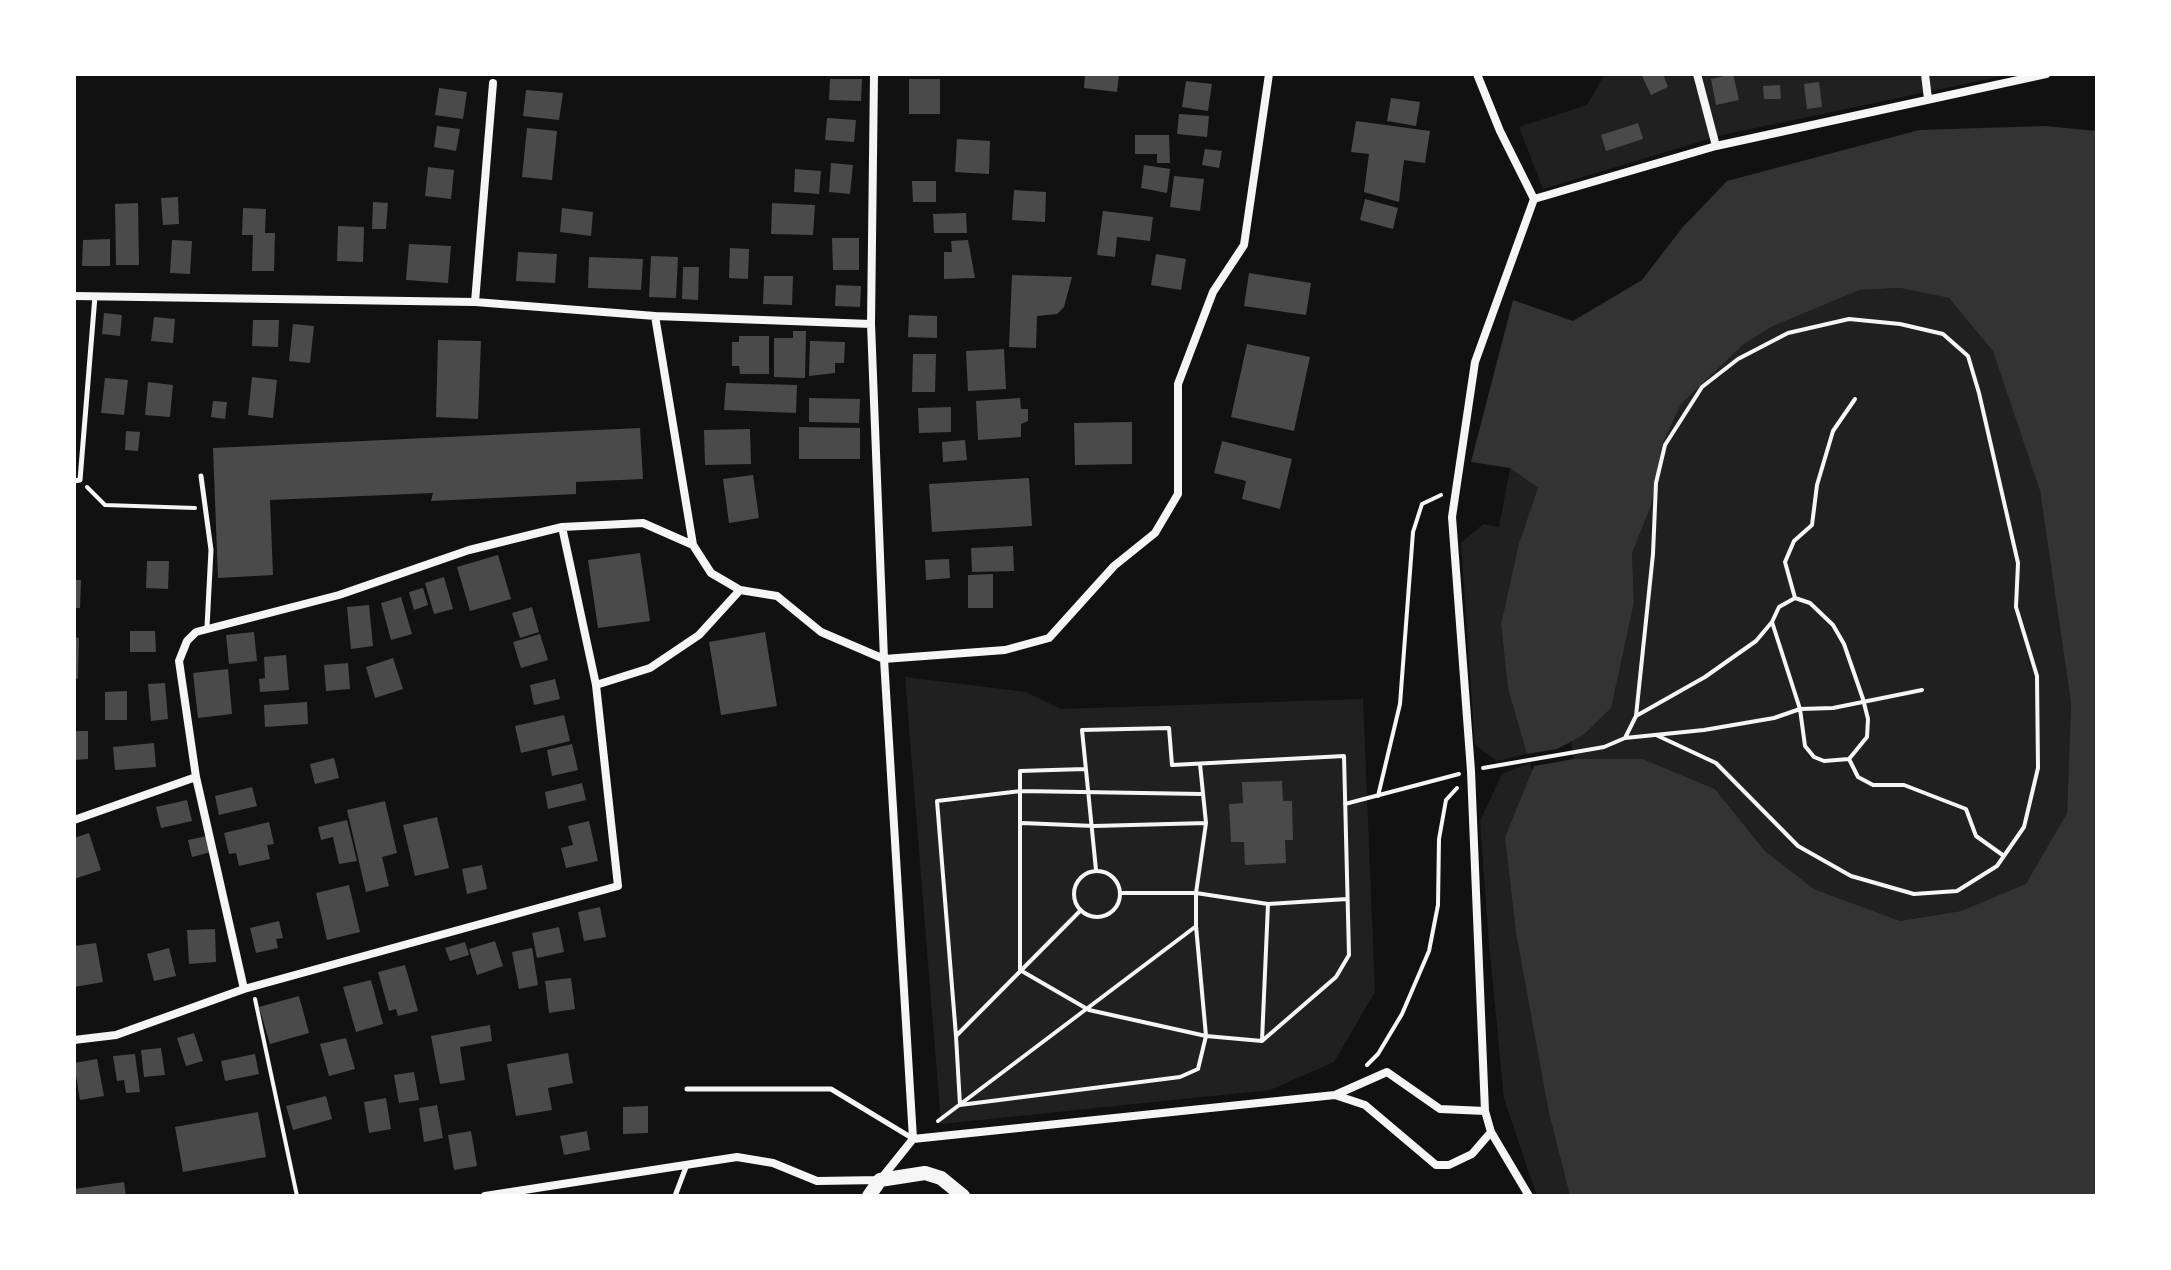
<!DOCTYPE html>
<html>
<head>
<meta charset="utf-8">
<style>
	body { margin:0 }
	#map { position:relative; width:2171px; height:1270px; overflow:hidden; background:#111; font-family:"PT Sans",sans-serif }
	canvas { display:block }
	.frame { position:absolute; inset:0; border:76px solid #fff; pointer-events:none }
</style>
</head>
<body>
<div id="map">
<canvas width="2171" height="1270"></canvas>
<div class="frame"></div>
</div>
<script>
const c = document.querySelector('canvas').getContext('2d');
c.lineJoin = 'round';
function fillPath(path, color) {
  c.fillStyle = color;
  c.fill(path, 'evenodd');
}
function shape(rows) {
  const path = new Path2D();
  for (const r of rows) {
    if (r.length === 3) {
      path.moveTo(r[0] + r[2], r[1]);
      path.arc(r[0], r[1], r[2], 0, 2 * Math.PI);
      continue;
    }
    path.moveTo(r[0], r[1]);
    for (let i = 2; i < r.length; i += 2) path.lineTo(r[i], r[i + 1]);
  }
  return path;
}
function stroke(path, color, width, dash) {
  c.strokeStyle = color;
  c.lineWidth = width;
  c.lineCap = dash ? 'butt' : 'round';
  c.setLineDash(dash || []);
  c.stroke(path);
}
fillPath(shape([
	[1605,74,2012,74,1722,135,1543,189,1519,127,1587,105],
	[1900,288,1949,298,1993,350,2040,491,2071,703,2067,813,2026,885,1961,911,1900,921,1814,889,1765,851,1715,789,1643,759,1574,759,1571,742,1582,736,1622,648,1634,602,1632,553,1651,506,1662,445,1681,404,1744,344,1773,326,1860,290],
	[1510,468,1538,488,1519,543,1501,624,1508,689,1527,754,1497,761,1475,745,1461,543,1483,524,1499,527],
	[905,677,1026,692,1061,709,1363,699,1375,992,1334,1062,1270,1090,941,1124],
	[1530,763,1532,771,1505,837,1549,1113,1570,1196,1537,1196,1504,1099,1489,943,1480,821,1502,774]
]), '#202020');
fillPath(shape([
	[2045,126,2097,131,2097,1196,1570,1196,1549,1113,1516,932,1505,837,1534,766,1574,759,1643,759,1715,789,1765,851,1814,889,1900,921,1961,911,2026,884,2067,813,2071,703,2040,491,1993,351,1949,298,1900,288,1860,290,1773,326,1744,344,1681,404,1662,445,1651,506,1632,553,1634,602,1611,708,1582,736,1557,749,1527,754,1508,689,1501,624,1519,543,1538,488,1510,468,1471,462,1513,300,1573,321,1642,280,1682,228,1727,181,1919,130]
]), '#333');
fillPath(shape([
	[1085,74,1119,74,1117,92,1084,88],
	[1646,74,1663,74,1668,87,1651,95,1642,76],
	[1733,74,1739,100,1716,105,1711,79],
	[830,79,862,79,861,101,829,100],
	[909,79,940,79,940,114,909,114],
	[1186,81,1212,84,1208,111,1182,107],
	[1819,82,1822,107,1807,109,1804,84],
	[1780,85,1781,99,1764,99,1763,86],
	[439,88,467,92,463,119,435,115],
	[526,90,563,93,559,120,523,116],
	[1391,98,1420,102,1416,126,1387,121],
	[1179,114,1209,116,1207,137,1177,134],
	[827,118,856,120,854,142,825,140],
	[1356,121,1430,131,1425,163,1404,160,1399,202,1364,192,1369,154,1351,152],
	[1638,123,1643,139,1606,151,1601,135],
	[437,126,460,129,456,151,434,147],
	[527,128,557,131,552,180,522,177],
	[1135,135,1169,135,1170,163,1157,163,1157,154,1135,154],
	[957,139,990,141,989,174,955,172],
	[1205,149,1222,151,1219,168,1202,165],
	[831,163,853,165,850,194,829,192],
	[1144,165,1170,169,1167,193,1141,188],
	[428,167,454,170,451,199,425,196],
	[795,169,821,171,819,194,794,192],
	[1174,176,1204,179,1200,211,1170,207],
	[912,181,936,181,936,202,913,202],
	[1014,190,1046,192,1045,222,1012,220],
	[178,197,179,224,163,225,161,198],
	[1365,199,1398,208,1393,229,1360,220],
	[373,202,388,203,386,229,372,229],
	[138,203,139,265,116,265,115,204],
	[772,203,815,205,813,235,771,234],
	[243,208,266,209,265,233,275,233,274,271,252,271,253,235,242,235],
	[562,208,593,212,591,236,560,232],
	[1103,211,1153,217,1150,241,1117,237,1115,257,1097,255],
	[966,213,967,233,934,233,933,214],
	[338,226,364,227,363,262,337,261],
	[832,238,859,238,859,270,833,270],
	[110,239,110,266,82,266,83,240],
	[172,240,192,241,190,274,170,273],
	[968,240,975,278,944,279,944,252,952,252,951,241],
	[409,244,451,246,448,283,406,280],
	[730,248,749,249,748,279,729,278],
	[518,252,557,254,555,283,516,281],
	[1156,254,1186,259,1181,290,1151,285],
	[651,256,678,257,676,298,649,297],
	[589,257,643,259,641,290,588,288],
	[683,267,699,267,698,300,682,299],
	[1249,273,1311,283,1306,315,1244,306],
	[1012,275,1072,277,1064,307,1057,314,1037,316,1036,348,1009,347],
	[764,276,793,276,792,305,763,304],
	[836,285,861,286,860,307,835,306],
	[104,313,122,315,120,336,102,334],
	[909,315,937,316,937,338,908,337],
	[154,317,175,319,173,343,151,341],
	[253,320,279,320,278,347,252,346],
	[293,324,314,326,310,363,289,361],
	[793,331,806,331,805,378,774,377,774,338,793,338],
	[739,336,769,336,769,374,740,374,739,366,732,366,732,342,739,342],
	[438,340,481,341,478,419,436,417],
	[810,341,845,342,844,363,835,363,835,373,809,376],
	[1247,344,1310,357,1294,431,1231,417],
	[1004,349,1006,389,968,391,966,351],
	[913,354,936,354,935,392,912,392],
	[252,377,277,380,273,418,248,415],
	[105,378,128,380,124,415,101,413],
	[148,382,173,385,170,417,145,415],
	[726,383,797,385,796,413,724,410],
	[809,398,860,399,859,423,809,422],
	[1020,398,1021,409,1028,409,1028,421,1021,424,1021,437,978,440,976,401],
	[213,401,227,402,225,419,211,417],
	[951,407,951,432,919,433,918,408],
	[1132,422,1132,464,1075,465,1074,423],
	[799,427,860,428,860,459,799,459],
	[640,428,643,479,576,482,576,494,431,501,433,493,270,500,273,575,218,578,213,448],
	[750,429,751,464,705,465,704,430],
	[126,431,140,432,138,451,125,450],
	[965,440,967,460,943,462,942,442],
	[1222,441,1292,459,1280,509,1242,499,1246,481,1214,473],
	[753,475,759,518,729,523,723,479],
	[1029,478,1032,526,932,532,929,484],
	[1013,546,1014,571,972,572,971,548],
	[640,553,650,621,598,628,588,560],
	[498,555,511,599,470,611,457,567],
	[949,559,950,578,926,580,925,560],
	[147,561,169,561,168,589,146,588],
	[993,574,993,608,968,608,968,575],
	[444,577,453,609,434,614,425,583],
	[74,580,81,580,80,608,74,608],
	[423,588,428,605,414,610,409,592],
	[401,597,412,634,391,640,381,603],
	[369,605,373,646,351,649,347,607],
	[532,607,539,632,520,638,512,613],
	[130,631,155,631,156,652,130,652],
	[254,632,257,661,229,664,226,635],
	[765,632,777,706,721,715,709,642],
	[540,634,548,660,521,668,513,642],
	[74,637,79,638,78,679,74,678],
	[286,655,289,690,260,692,259,679,265,678,264,657],
	[393,658,403,689,375,698,366,667],
	[348,663,350,689,326,691,324,665],
	[228,669,232,714,198,718,193,673],
	[555,679,560,699,534,705,530,685],
	[165,683,168,719,151,721,148,684],
	[127,691,127,720,105,720,105,692],
	[307,702,308,724,265,727,264,705],
	[564,715,570,741,521,753,515,726],
	[74,731,88,731,88,759,74,760],
	[154,743,156,767,115,770,113,747],
	[572,744,578,770,552,776,547,750],
	[334,758,339,778,315,784,310,764],
	[1282,781,1283,801,1292,801,1293,840,1285,840,1286,863,1245,865,1244,842,1231,842,1229,804,1243,803,1242,782],
	[582,783,586,800,548,809,545,792],
	[252,787,257,806,219,815,215,796],
	[187,800,192,821,161,828,156,807],
	[385,801,397,853,382,857,389,886,366,892,347,810],
	[437,817,449,868,415,876,403,825],
	[347,820,357,861,339,864,333,837,321,840,318,827],
	[589,821,598,861,566,868,561,848,573,845,568,826],
	[269,822,274,844,267,845,270,859,239,866,236,853,229,854,224,833],
	[89,833,101,870,74,879,74,838],
	[207,836,211,852,192,857,188,840],
	[482,865,487,889,467,894,462,869],
	[349,885,360,932,327,940,316,893],
	[600,907,606,937,584,941,578,912],
	[279,921,283,938,276,939,278,948,256,953,250,928],
	[559,927,564,952,537,958,532,933],
	[215,929,216,962,189,964,187,930],
	[495,941,503,966,477,975,469,949],
	[465,942,469,955,450,961,445,948],
	[96,943,103,982,74,987,74,946],
	[169,948,176,976,154,981,147,954],
	[532,948,538,985,519,989,512,952],
	[405,965,418,1011,398,1016,396,1009,389,1011,378,972],
	[571,978,575,1009,549,1013,545,981],
	[371,980,383,1024,356,1032,343,987],
	[299,996,309,1033,270,1044,259,1007],
	[490,1025,492,1041,460,1047,465,1080,440,1084,431,1036],
	[194,1033,203,1061,186,1066,177,1038],
	[346,1038,355,1069,329,1076,320,1044],
	[161,1048,165,1075,144,1077,141,1050],
	[568,1053,573,1083,548,1088,552,1110,516,1116,507,1064],
	[135,1054,140,1092,126,1093,124,1080,117,1081,113,1056],
	[255,1054,259,1074,225,1081,221,1061],
	[97,1059,104,1096,80,1100,74,1063],
	[414,1072,419,1100,399,1103,394,1075],
	[326,1096,332,1119,293,1130,286,1106],
	[386,1098,391,1129,369,1133,364,1102],
	[437,1105,443,1138,424,1142,419,1108],
	[648,1106,648,1133,623,1134,623,1107],
	[258,1112,266,1157,183,1172,175,1127],
	[471,1131,477,1166,454,1170,448,1135],
	[587,1131,590,1150,564,1155,560,1136],
	[124,1182,126,1196,74,1196,74,1189]
]), '#4a4a4a');
stroke(shape([
	[87,487,105,505,195,508],
	[1795,598,1810,603,1833,625,1844,644,1863,699,1868,719,1867,737,1849,759,1824,761,1814,757,1805,746,1800,709,1772,622,1779,607,1795,598],
	[1795,598,1785,562,1794,541,1812,525,1817,485,1833,431,1855,399],
	[1636,716,1653,554,1656,483,1665,445,1702,387,1738,359,1788,333,1849,319,1900,324,1943,334,1968,356,1979,393,2018,563,2016,607,2037,676,2038,768,2024,827,1997,866,1957,891,1914,894,1851,876,1798,846,1716,763,1656,735],
	[1625,738,1636,716,1705,677,1756,641,1772,622],
	[1849,759,1858,777,1873,785,1904,785,1966,809,1976,836,2004,856],
	[1483,768,1604,747,1625,738,1704,730,1774,718,1800,709,1833,708,1922,690],
	[1378,796,1400,704,1413,532,1422,504,1441,495],
	[1345,804,1459,774],
	[1022,823,1094,826,1206,823],
	[1097,894,23],
	[1121,893,1196,893,1268,904,1347,899],
	[1020,970,1089,1010,1206,1036,1262,1041,1336,977,1349,955,1344,756,1172,765,1169,728,1082,730,1096,870],
	[1020,970,1020,771,1085,769],
	[255,999,297,1196],
	[956,1036,937,801,1021,791,1202,794],
	[1262,1041,1268,904],
	[1367,1065,1378,1054,1402,1014,1429,951,1438,905,1439,839,1446,800,1457,788],
	[960,1105,1180,1077,1198,1069,1206,1036,1196,926,1196,893,1206,823,1200,764],
	[960,1105,956,1036,1081,910],
	[938,1121,1195,927]
]), '#f5f5f5', 4);
stroke(shape([
	[201,476,211,550,207,627],
	[74,481,80,480,95,296],
	[687,1089,831,1089,912,1138],
	[675,1196,686,1167]
]), '#f5f5f5', 5);
stroke(shape([
	[1477,74,1500,131,1534,199,1475,362,1452,517,1471,771,1485,1111,1491,1132,1529,1196],
	[1697,74,1716,146],
	[1925,74,1928,99],
	[1534,199,1716,146,2046,74],
	[74,296,475,302,655,316,871,324],
	[475,302,493,83],
	[655,316,693,545,711,573,740,590,777,596,821,632,884,659,1005,650,1049,638,1114,566,1155,533,1178,494,1178,384,1213,292,1244,245,1269,74],
	[596,685,650,668,699,635,740,590],
	[74,820,196,777],
	[244,989,196,777,179,661,187,641,196,632,339,595,469,550,562,527,643,523,693,545],
	[74,1040,116,1035,244,989,618,886,596,685,562,527],
	[1335,1095,1387,1072,1440,1109,1485,1111],
	[913,1139,1335,1095,1365,1105,1436,1165,1449,1165,1472,1154,1491,1132],
	[485,1196,737,1157,773,1163,817,1181,880,1180,913,1139,884,659,871,324,874,74]
]), '#f5f5f5', 8);
stroke(shape([
	[869,1196,880,1180,925,1173,941,1178,963,1196]
]), '#f5f5f5', 14);
</script>
</body>
</html>
